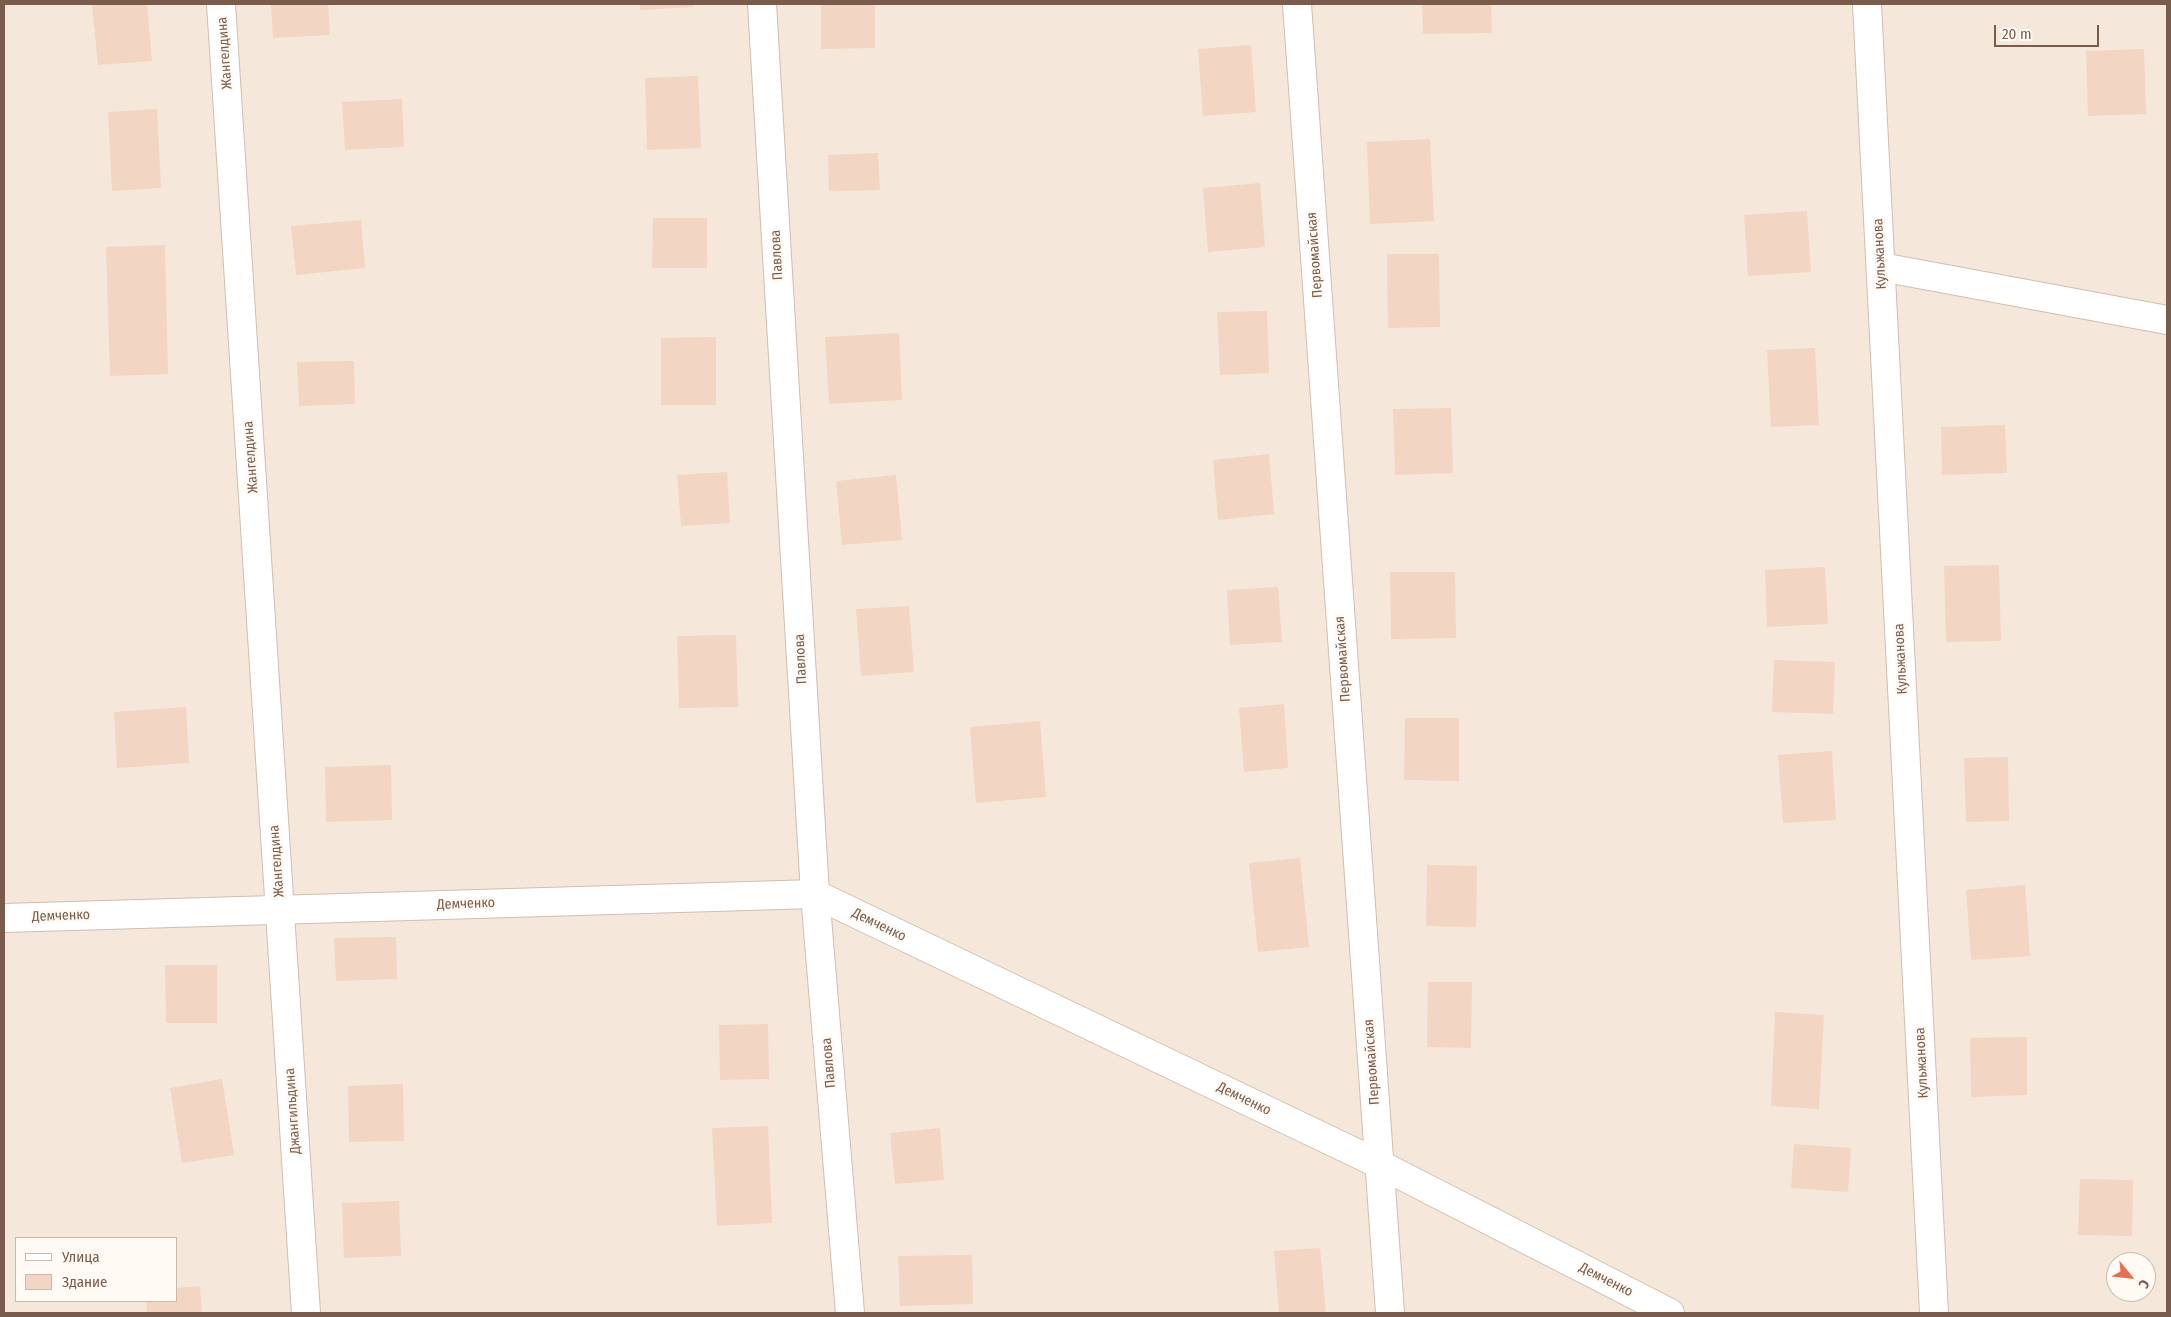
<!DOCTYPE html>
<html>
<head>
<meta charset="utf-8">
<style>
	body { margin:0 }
	#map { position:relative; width:2171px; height:1317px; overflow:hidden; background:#fdf6ec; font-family:"Fira Sans Condensed",sans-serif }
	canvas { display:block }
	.frame { position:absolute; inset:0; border:5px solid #7a5c4d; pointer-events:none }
	.legend { position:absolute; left:15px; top:1237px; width:162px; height:65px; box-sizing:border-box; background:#fffaf3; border:1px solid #cabbb1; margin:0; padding:6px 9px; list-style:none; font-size:15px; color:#7a5c4d }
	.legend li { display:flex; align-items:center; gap:10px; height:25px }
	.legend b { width:25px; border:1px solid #cabbb1 }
	.north { position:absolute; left:2106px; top:1252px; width:50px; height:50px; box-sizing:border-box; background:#fffaf3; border:1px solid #cabbb1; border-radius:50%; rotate:118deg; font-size:14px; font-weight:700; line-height:20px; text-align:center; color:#7a5c4d }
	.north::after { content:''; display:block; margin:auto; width:18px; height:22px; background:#e76f51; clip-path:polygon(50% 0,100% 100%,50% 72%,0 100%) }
	.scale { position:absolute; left:1994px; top:25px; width:105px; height:22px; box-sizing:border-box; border:2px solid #7a5c4d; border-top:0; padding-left:6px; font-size:15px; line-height:18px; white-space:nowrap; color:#7a5c4d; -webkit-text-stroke:4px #fffaf3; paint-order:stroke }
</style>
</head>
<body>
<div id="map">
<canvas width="2171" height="1317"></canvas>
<div class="frame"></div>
<ul class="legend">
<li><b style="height:6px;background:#fff"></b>Улица</li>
<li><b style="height:14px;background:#f3d5c3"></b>Здание</li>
</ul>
<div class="north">С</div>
<div class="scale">20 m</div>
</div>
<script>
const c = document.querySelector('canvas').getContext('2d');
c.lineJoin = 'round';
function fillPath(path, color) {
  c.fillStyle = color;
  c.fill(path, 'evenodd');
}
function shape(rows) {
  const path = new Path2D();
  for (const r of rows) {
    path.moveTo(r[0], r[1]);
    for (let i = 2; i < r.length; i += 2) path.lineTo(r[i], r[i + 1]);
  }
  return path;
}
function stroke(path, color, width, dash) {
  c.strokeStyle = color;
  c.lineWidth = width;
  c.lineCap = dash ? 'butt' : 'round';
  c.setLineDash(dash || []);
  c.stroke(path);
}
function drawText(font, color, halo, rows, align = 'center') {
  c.font = font + ' "Fira Sans Condensed",sans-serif';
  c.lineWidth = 5;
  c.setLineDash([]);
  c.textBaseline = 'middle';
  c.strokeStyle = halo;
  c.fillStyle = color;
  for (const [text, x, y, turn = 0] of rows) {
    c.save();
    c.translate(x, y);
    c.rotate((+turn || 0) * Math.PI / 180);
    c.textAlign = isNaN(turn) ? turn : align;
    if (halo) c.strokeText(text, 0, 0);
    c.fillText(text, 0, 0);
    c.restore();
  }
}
fillPath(shape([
	[4,4,2167,4,2167,1313,4,1313],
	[16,1238,176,1238,176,1301,16,1301],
	[2116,1262,2146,1262,2146,1292,2116,1292]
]), '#f5e8da');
fillPath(shape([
	[92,4,147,4,152,61,98,65],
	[271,4,328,4,330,35,273,38],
	[640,4,693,4,693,7,640,10],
	[821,4,875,4,875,48,821,49],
	[1422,4,1491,4,1492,33,1423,34],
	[1251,45,1256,112,1203,116,1198,49],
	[2144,49,2146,114,2088,116,2086,51],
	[698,76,701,148,647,150,645,78],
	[402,99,404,147,345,150,342,102],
	[157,109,161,188,112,191,108,112],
	[1430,139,1434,221,1370,224,1367,142],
	[878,153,880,190,829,191,828,155],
	[1260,183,1265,247,1208,252,1203,188],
	[1807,211,1811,272,1748,276,1744,215],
	[653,218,707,218,707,268,652,268],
	[361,220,365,268,296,275,291,226],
	[165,245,168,374,110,376,106,247],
	[1387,254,1439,254,1440,327,1388,328],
	[1267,311,1269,373,1220,375,1217,312],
	[899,333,902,400,829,404,825,337],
	[716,337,716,405,661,405,661,338],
	[1815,348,1819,425,1771,427,1767,350],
	[354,361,355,404,299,406,297,362],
	[1451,408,1453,473,1395,475,1393,409],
	[2005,425,2007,473,1942,475,1941,427],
	[1269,454,1274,514,1218,520,1213,460],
	[727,472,730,523,681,526,677,475],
	[896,475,902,540,842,545,836,481],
	[1999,565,2001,641,1946,642,1944,566],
	[1825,567,1828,624,1767,627,1765,570],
	[1390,572,1455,572,1456,638,1391,639],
	[1278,587,1282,642,1230,645,1227,590],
	[909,606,914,672,861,676,856,609],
	[736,635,738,707,679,708,677,636],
	[1774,660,1835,662,1833,714,1772,712],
	[1284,704,1288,768,1244,772,1239,708],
	[186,707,189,763,117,768,114,712],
	[1405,718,1459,718,1459,781,1404,780],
	[1040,721,1046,797,976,803,970,727],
	[1832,751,1836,820,1783,823,1778,755],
	[2008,757,2009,821,1966,822,1964,758],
	[391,765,392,820,326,822,325,767],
	[1300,858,1309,947,1258,952,1249,863],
	[1427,865,1477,866,1476,927,1426,926],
	[2025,885,2030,956,1971,960,1966,890],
	[396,937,397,979,336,981,334,938],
	[165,965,217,965,217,1023,166,1023],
	[1428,982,1472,982,1471,1048,1427,1047],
	[1775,1012,1824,1015,1819,1109,1771,1106],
	[768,1024,769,1079,720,1080,719,1025],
	[2027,1037,2027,1095,1971,1097,1970,1038],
	[222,1079,234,1155,182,1163,170,1088],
	[403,1084,404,1141,349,1142,348,1086],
	[768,1126,772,1223,717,1226,712,1128],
	[940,1128,944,1180,895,1184,890,1133],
	[1794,1144,1851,1148,1848,1192,1791,1188],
	[2080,1179,2133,1180,2132,1236,2078,1235],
	[399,1201,401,1256,344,1258,342,1203],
	[1320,1248,1326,1313,1279,1313,1274,1251],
	[972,1255,973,1304,900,1306,898,1256],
	[200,1286,202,1313,147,1313,146,1301,176,1301,176,1288]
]), '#f3d5c3');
const minor = shape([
	[221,4,306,1313],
	[762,4,815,894,850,1313],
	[1297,4,1390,1313],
	[1867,4,1934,1313],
	[1881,267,2167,320]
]);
const tertiary = shape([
	[4,918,815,894,1379,1164,1670,1313]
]);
stroke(minor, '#d1beb0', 30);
stroke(tertiary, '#d1beb0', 30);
stroke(minor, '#fff', 28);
stroke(tertiary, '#fff', 28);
drawText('14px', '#7a5c4d', '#fffaf3', [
	["Жангелдина",225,53,-94],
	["Кульжанова",1880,254,-93],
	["Павлова",777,255,-93],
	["Первомайская",1315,255,-94],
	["Жангелдина",251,457,-94],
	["Павлова",801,659,-93],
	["Первомайская",1343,659,-94],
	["Кульжанова",1901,659,-93],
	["Жангелдина",277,861,-94],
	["Демченко",466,904,-2],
	["Демченко",61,916,-2],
	["Демченко",879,925,26],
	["Первомайская",1372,1062,-94],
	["Павлова",829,1063,-95],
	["Кульжанова",1922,1063,-93],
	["Демченко",1244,1099,26],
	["Джангильдина",293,1111,-94],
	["Демченко",1606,1280,27]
]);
</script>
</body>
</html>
